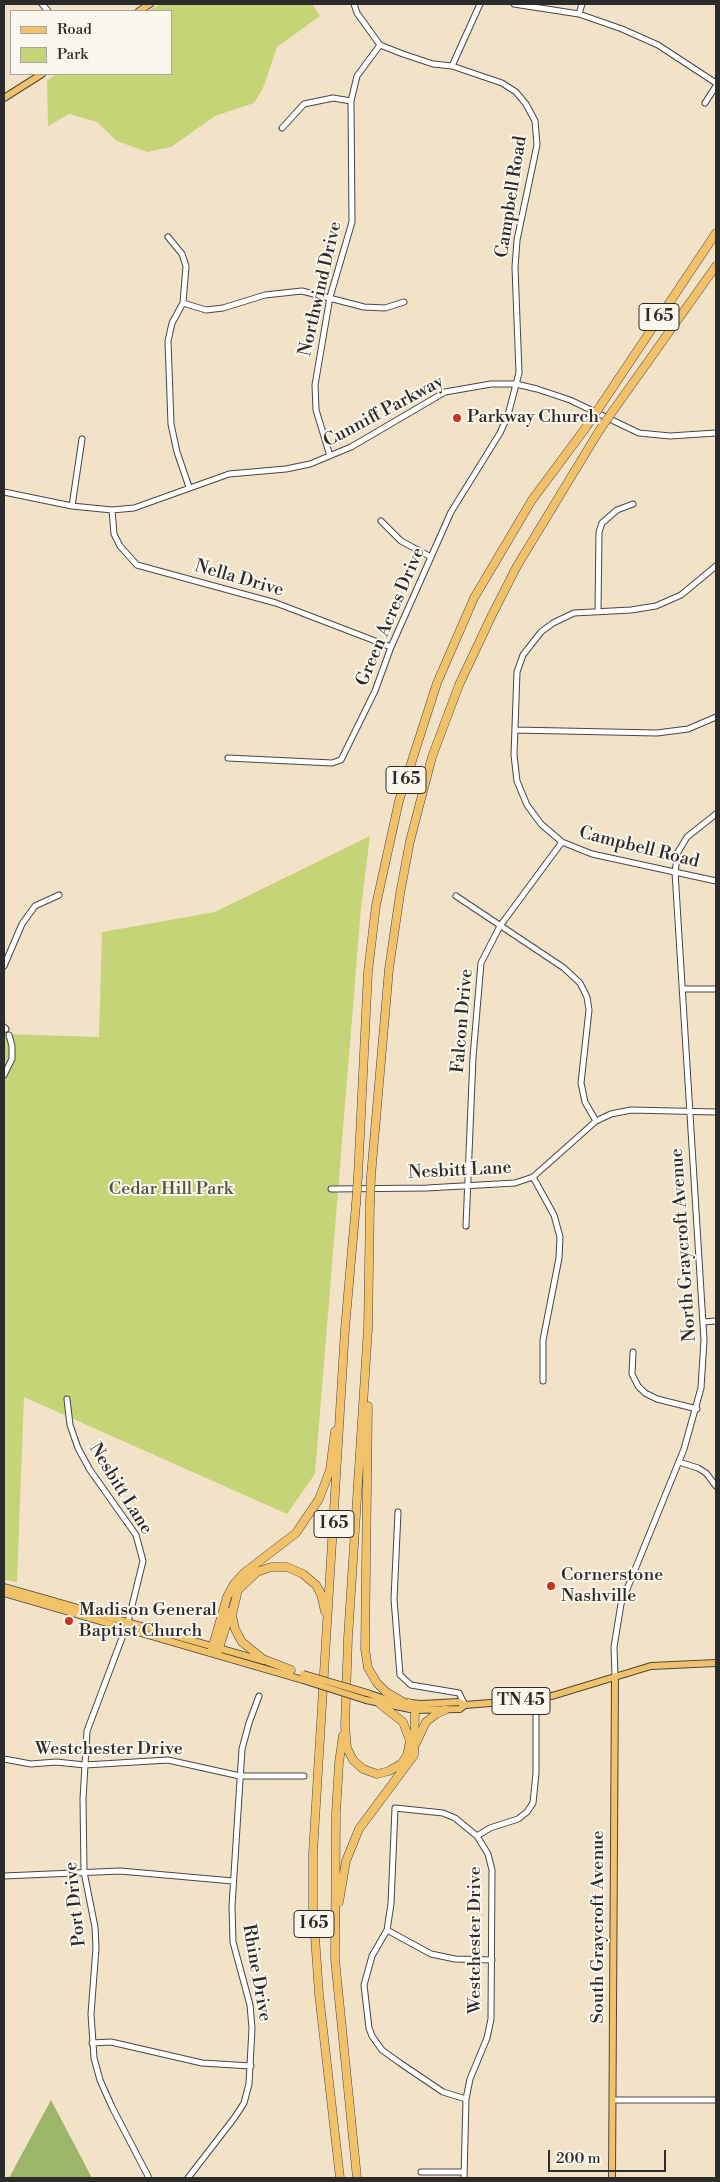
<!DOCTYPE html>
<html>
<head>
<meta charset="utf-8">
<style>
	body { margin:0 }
	#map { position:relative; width:720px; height:2182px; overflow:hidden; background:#f2e3c8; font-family:"Libre Bodoni",serif }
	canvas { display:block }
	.frame { position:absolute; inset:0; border:5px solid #2b2b2b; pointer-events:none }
	.legend { position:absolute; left:10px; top:10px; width:162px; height:65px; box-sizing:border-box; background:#fbf7ec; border:1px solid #a8a59f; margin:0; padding:6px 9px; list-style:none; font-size:15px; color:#2b2b2b }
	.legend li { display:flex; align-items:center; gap:10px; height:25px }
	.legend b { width:25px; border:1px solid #a8a59f }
	.scale { position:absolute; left:548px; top:2150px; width:118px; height:22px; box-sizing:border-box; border:2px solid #2b2b2b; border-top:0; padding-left:6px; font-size:15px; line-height:18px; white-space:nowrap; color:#2b2b2b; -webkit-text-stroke:4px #fbf7ec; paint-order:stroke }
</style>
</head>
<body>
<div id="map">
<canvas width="720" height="2182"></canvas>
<div class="frame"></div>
<ul class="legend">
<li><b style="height:6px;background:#f2c26a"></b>Road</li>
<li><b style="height:14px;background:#c5d476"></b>Park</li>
</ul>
<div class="scale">200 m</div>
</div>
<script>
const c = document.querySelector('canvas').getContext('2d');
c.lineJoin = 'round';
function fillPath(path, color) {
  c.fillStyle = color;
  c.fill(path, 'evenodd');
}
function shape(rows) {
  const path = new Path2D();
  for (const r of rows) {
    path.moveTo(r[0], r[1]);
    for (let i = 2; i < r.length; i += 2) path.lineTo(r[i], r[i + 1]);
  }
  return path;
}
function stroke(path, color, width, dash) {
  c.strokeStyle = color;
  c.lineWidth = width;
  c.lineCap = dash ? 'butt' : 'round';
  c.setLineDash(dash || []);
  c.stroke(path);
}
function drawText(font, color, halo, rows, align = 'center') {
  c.font = font + ' "Libre Bodoni",serif';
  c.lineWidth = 4;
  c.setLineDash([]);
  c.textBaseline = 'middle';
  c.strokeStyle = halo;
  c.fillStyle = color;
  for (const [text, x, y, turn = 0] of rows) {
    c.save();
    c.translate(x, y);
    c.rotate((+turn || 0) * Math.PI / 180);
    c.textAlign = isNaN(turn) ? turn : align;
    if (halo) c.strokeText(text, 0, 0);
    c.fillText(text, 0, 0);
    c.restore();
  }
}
fillPath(shape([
	[160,4,312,4,320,16,277,47,263,88,254,103,215,116,171,147,147,152,117,141,97,122,69,114,48,126,47,80,58,74,171,74,171,11,148,11],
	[370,836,361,908,315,1474,287,1514,24,1397,17,1582,4,1580,4,1034,99,1037,102,932,215,912]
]), '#c5d476');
fillPath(shape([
	[51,2100,92,2178,9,2178]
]), '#9cb667');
const minor = shape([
	[42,4,48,11],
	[514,4,579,14,622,29,658,45,716,83],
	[579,14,582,4],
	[452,66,480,4],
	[705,103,716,86],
	[282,128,304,104,333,98,351,101],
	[168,237,182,254,186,266,183,303,172,323,168,341,171,424,177,452,189,487],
	[183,303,206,310,223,308,265,295,302,291,364,307,385,308,404,302],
	[330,456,316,410,315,385,330,297,352,222,351,101,357,76,380,45],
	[4,492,72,506,112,510,134,508,229,474,286,469,310,464,351,447,445,392,491,384,516,384,537,389,570,400,639,433,670,436,716,433],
	[72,506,82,439],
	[112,510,114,534,120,546,137,565,276,603,391,647],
	[381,521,401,541,431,557],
	[716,566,681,595,656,606,631,610,574,613,553,623,541,632,523,655,517,672,514,755,517,781,527,805,541,824,562,842,592,854,716,881],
	[598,611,599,532,602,523,617,510,633,504],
	[515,730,657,733,688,729,716,717],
	[228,758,332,763,341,760,375,691,391,647,451,512,500,433,508,415,519,373,515,267,517,240,537,145,535,121,526,104,516,92,502,83,452,66,433,64,403,54,380,45,357,13,354,4],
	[456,896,564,968,580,983,587,997,589,1010,581,1083,585,1102,596,1121],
	[4,966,22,924,35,906,59,895],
	[682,989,716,989],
	[4,1027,6,1029],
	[4,1075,12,1059,12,1046,9,1035],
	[533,1177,554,1215,560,1237,559,1258,543,1340,543,1381],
	[331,1189,427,1188,515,1183,533,1177,596,1121,611,1114,631,1110,716,1112],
	[466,1226,473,1057,481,963,500,926,562,842],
	[703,1322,716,1321],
	[633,1352,632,1374,638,1386,645,1393,657,1399,697,1409],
	[67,1399,70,1425,78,1448,90,1470,136,1535,143,1561,128,1622,87,1731,83,1799,84,1872,95,1927,96,1948,91,2014,94,2058,100,2080,112,2107,149,2178],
	[679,1462,698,1468,706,1473,716,1486],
	[398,1512,394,1599,400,1675,411,1685,459,1693,465,1705],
	[615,1676,614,1647,621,1604,684,1449,701,1388,704,1340,675,872,678,852,687,837,716,814],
	[4,1759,31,1764,56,1762,85,1765,168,1760,240,1776,304,1776],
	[477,1836,490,1828,518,1819,527,1812,533,1803,536,1773,536,1699],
	[4,1876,120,1871,233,1881],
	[387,1930,431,1954,455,1959,492,1960],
	[92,2043,111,2042,202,2063,251,2066],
	[613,2100,716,2100],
	[421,2172,464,2172],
	[188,2178,235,2117,244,2103,249,2084,252,2028,250,2005,233,1942,232,1906,242,1749,249,1723,259,1696],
	[464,2178,466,2099,470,2079,487,2038,491,2019,492,1870,488,1854,477,1836,455,1818,443,1813,395,1808,391,1904,387,1930,372,1956,364,1985,369,2028,372,2036,382,2050,400,2063,443,2092,466,2099]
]);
const major = shape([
	[139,11,150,4],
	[4,98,42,74],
	[4,1587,264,1661],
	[4,1593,303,1680],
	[367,1693,391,1701,421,1704,459,1702,465,1705,503,1702,552,1696,651,1666,716,1663],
	[366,1700,415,1710,460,1709,465,1705],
	[612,2178,615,1676]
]);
const highway = shape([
	[603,402,716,233],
	[615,408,716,266],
	[358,1176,368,972,376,905,399,801,437,683,474,598,532,500,587,426],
	[371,1176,389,969,400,894,410,841,432,757,459,685,492,615,517,566,599,431],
	[368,1328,348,1638,345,1726,347,1748,353,1760,363,1769,377,1774,389,1771,401,1764,407,1756,410,1741,403,1722,380,1704],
	[368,1332,370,1203],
	[368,1406,365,1649,368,1668,377,1683,386,1692,403,1702],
	[211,1652,227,1597,234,1584,244,1573,296,1533,319,1499,330,1470,335,1431],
	[217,1654,231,1611],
	[291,1670,263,1659,242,1642,235,1629,232,1615,238,1590,257,1572,271,1567,287,1567,303,1574,316,1585,321,1594,325,1612],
	[343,1735,339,1763,336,1813,335,1959,357,2178],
	[416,1743,426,1722,436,1714,445,1710],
	[339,1902,346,1861,359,1829,414,1755,415,1710,409,1703],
	[340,2178,319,1994,313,1908,313,1853,345,1329,356,1204]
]);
stroke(minor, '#494743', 7);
stroke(major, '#494743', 8);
stroke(highway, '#494743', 9);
stroke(minor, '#fff', 5);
stroke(major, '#f2c26a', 6);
stroke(highway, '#f2c26a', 8);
const majorBridge = shape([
	[303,1674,367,1693],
	[303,1680,366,1700]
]);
const highwayBridge = shape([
	[587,426,603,402],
	[599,431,615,408],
	[370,1203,371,1176],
	[356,1204,358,1176]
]);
stroke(majorBridge, '#494743', 8, []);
stroke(highwayBridge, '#494743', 9, []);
stroke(majorBridge, '#f2c26a', 6);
stroke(highwayBridge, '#f2c26a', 8);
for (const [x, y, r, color] of [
	[457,418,5,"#c8321e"],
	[551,1586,5,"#c8321e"],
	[69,1621,5,"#c8321e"]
]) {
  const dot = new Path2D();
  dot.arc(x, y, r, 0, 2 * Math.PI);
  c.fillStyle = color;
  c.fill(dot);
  stroke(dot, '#fbf7ec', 2);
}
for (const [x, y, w] of [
	[659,317,40],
	[406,780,40],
	[334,1524,40],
	[521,1701,58],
	[314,1924,40]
]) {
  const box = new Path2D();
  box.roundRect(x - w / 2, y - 13.5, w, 27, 4);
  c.fillStyle = '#fbf7ec';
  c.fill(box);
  stroke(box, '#2b2b2b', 1);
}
drawText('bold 16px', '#2b2b2b', null, [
	["I 65",659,317],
	["I 65",406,780],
	["I 65",334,1524],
	["TN 45",521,1701],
	["I 65",314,1924]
]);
drawText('18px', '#2b2b2b', '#fbf7ec', [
	["Campbell Road",512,197,-81],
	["Northwind Drive",321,289,-77],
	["Cunniff Parkway",384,412,-28],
	["Nella Drive",239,579,16],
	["Green Acres Drive",391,617,-67],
	["Campbell Road",639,848,14],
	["Falcon Drive",463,1021,-85],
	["Nesbitt Lane",460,1171,-3],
	["North Graycroft Avenue",684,1245,-94],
	["Nesbitt Lane",120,1489,58],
	["Westchester Drive",109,1750],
	["Port Drive",76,1904,-96],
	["South Graycroft Avenue",599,1927,-90],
	["Westchester Drive",476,1940,-90],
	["Rhine Drive",256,1973,80]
]);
drawText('18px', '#2b2b2b', '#fbf7ec', [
	["Parkway Church",467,418],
	["Cornerstone",561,1576],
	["Nashville",561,1597],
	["Madison General",79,1611],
	["Baptist Church",79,1632]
], 'left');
drawText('18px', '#52553e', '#fbf7ec', [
	["Cedar Hill Park",171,1190]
]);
</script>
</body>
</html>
